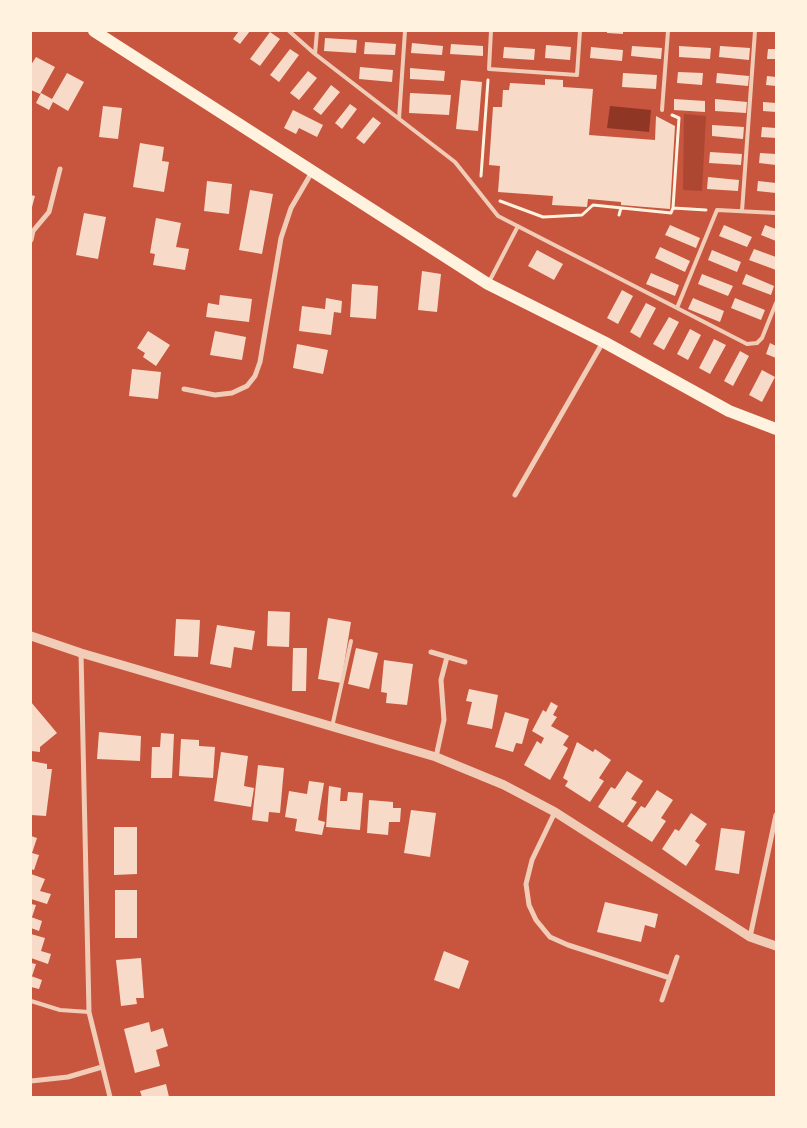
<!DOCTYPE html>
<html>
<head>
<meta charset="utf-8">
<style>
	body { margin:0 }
	#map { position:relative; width:807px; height:1128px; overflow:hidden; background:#c8553d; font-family:Poppins,sans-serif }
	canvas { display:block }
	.frame { position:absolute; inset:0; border:32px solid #fff3e0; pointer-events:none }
</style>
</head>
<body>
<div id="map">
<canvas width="807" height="1128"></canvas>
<div class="frame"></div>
</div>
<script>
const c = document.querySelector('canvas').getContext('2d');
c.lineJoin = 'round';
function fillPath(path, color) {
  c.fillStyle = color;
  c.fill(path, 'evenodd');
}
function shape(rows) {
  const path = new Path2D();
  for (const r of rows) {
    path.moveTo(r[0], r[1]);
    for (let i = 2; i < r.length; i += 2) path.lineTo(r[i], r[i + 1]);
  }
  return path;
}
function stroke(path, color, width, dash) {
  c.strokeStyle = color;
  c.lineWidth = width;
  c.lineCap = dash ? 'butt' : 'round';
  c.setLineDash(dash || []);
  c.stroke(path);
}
fillPath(shape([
	[684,114,706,116,702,191,683,190]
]), '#ae4732');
fillPath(shape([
	[610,106,651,110,649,132,607,128]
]), '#8f3625');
fillPath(shape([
	[239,31,250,31,240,44,233,39],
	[607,31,623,31,623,34,607,33],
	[270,32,280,39,260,66,250,59],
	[325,38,357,40,356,53,324,51],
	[365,42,396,44,395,55,364,54],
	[412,43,443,46,442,55,411,53],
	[451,44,483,46,483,56,450,54],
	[546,45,571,47,570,60,545,58],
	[632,46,662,48,661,59,631,56],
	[679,46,711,48,710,59,679,57],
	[720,46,750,48,749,60,719,57],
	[504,47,535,49,534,60,503,58],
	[591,47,623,50,622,61,590,58],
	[290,49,299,55,279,82,270,75],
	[768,49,776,49,776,59,767,59],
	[36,57,55,67,40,94,31,90,31,65],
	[360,67,393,70,392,82,359,79],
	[410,68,445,71,444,81,410,79],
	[308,71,317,78,299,100,290,93],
	[678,72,703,73,702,85,677,83],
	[67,73,84,82,68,111,53,102,49,110,36,103,41,93,52,99],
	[623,73,657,75,656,89,622,87],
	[717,73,749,76,748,86,716,83],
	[767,76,776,77,776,86,766,85],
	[545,79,563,80,563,87,593,89,589,135,655,140,656,116,675,126,670,209,621,205,621,202,588,199,587,207,552,205,553,196,498,192,500,166,489,165,493,107,502,107,503,90,509,90,510,83,545,85],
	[461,80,482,82,478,131,456,129],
	[331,85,340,92,321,115,313,109],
	[410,93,451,95,449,115,409,113],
	[674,99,705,101,705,112,674,110],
	[715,99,747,102,746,113,715,111],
	[763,102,776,103,776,112,763,111],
	[350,104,357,109,342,129,335,123],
	[103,106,122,108,118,139,99,137],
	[293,110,323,125,317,137,299,128,296,134,284,128],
	[373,117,381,123,364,144,356,138],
	[712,125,744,127,743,139,712,136],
	[762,127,776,128,776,138,761,137],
	[140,143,164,147,162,161,169,162,164,192,133,187],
	[710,152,742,154,741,165,709,163],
	[760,153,776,154,776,165,759,163],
	[708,177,739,180,738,191,707,189],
	[207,181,232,184,229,214,204,211],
	[758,181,776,183,776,193,757,191],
	[250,190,273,194,262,254,239,250],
	[31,195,35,196,32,207,31,207],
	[84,213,106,217,98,259,76,255],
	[156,218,181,223,176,247,189,249,185,270,153,265,155,254,150,253],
	[670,225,700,238,696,248,665,235],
	[724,225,752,237,747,247,719,236],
	[765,225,776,229,776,241,761,235],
	[660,247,690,261,685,272,655,258],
	[754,249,776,257,776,270,749,260],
	[537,250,563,264,554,280,528,266],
	[712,250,741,262,737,272,708,260],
	[422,271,441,274,437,312,418,310],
	[651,273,679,285,675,296,646,284],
	[702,274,733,286,728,296,698,284],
	[746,274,774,286,771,295,742,284],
	[352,284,378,286,376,319,350,317],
	[622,290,633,296,618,324,607,318],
	[220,295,252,299,249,322,206,317,208,303,219,305],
	[326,298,342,301,341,313,334,312,331,335,299,331,302,306,325,309],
	[693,298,724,311,720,322,688,309],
	[735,298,765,310,761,320,731,308],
	[646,303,656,308,640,338,630,332],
	[669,317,679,322,664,350,653,344],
	[690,329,701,335,688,360,677,354],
	[148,331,170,345,156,366,143,357,145,353,137,348],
	[215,331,246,337,242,360,210,355],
	[714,339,726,345,710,374,699,368],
	[770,343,776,346,776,358,766,354],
	[297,344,328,350,323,374,293,368],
	[740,351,749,356,733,386,724,381],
	[132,369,161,372,158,399,129,396],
	[762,370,775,377,762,402,749,395],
	[268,611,290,612,289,647,267,646],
	[328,618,351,622,341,683,318,679],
	[176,619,200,620,198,657,174,656],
	[217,625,255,631,252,650,234,647,231,668,210,664],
	[293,648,307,648,306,691,292,691],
	[356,648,378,653,369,689,348,684],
	[384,660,413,664,407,705,386,703,387,693,381,692],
	[469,689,498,695,492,729,467,724,472,702,466,701],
	[31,702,57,733,40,747,40,752,31,751],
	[551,702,558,706,553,715,557,717,551,726,569,736,563,745,568,748,550,780,524,765,537,741,541,744,544,738,532,731,543,710,546,712],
	[505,712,529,719,522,744,516,743,513,752,495,747],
	[99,732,141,736,140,761,97,759],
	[161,733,174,734,172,778,151,778,152,747,160,747],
	[181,739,199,740,199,746,215,747,213,778,179,776],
	[577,742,593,752,595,749,611,760,599,778,604,781,590,802,565,786,568,781,563,778],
	[221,752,248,756,244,786,254,788,251,807,214,801],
	[31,761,47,764,47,769,52,769,46,816,31,815],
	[258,765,284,768,280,813,269,812,268,822,252,820],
	[627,771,643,781,631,799,637,802,623,823,598,807,611,787,615,789],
	[309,781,324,783,318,820,325,822,322,835,295,831,297,819,285,817,289,791,307,794],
	[329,786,341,788,340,801,347,801,348,792,363,793,360,830,326,827],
	[657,790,673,800,661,818,666,821,652,842,627,826,641,806,645,808],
	[369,800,393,802,393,808,401,808,400,822,389,822,388,835,367,833],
	[411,810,436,813,430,857,404,853],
	[691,813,707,824,695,841,700,845,686,866,662,849,675,829,679,831],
	[114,827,137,827,137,874,114,875],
	[721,828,745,831,739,874,715,870],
	[31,836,37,838,32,853,39,855,34,870,31,869],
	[31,874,45,879,40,891,51,894,47,904,31,899],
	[115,890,137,890,137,938,115,938],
	[605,902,658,914,655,928,645,925,641,942,597,932],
	[31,904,36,905,32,917,31,917],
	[31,917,42,921,39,931,31,928],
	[31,934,45,938,41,951,51,954,48,964,31,958],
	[444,951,469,961,459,989,434,980],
	[141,958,144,998,136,998,137,1004,121,1006,116,960],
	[31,963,36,964,32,976,31,976],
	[31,976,42,980,39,989,31,987],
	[149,1022,151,1032,163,1028,168,1046,156,1050,160,1066,135,1073,124,1029],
	[166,1084,169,1097,142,1097,140,1091]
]), '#f7dbc8');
stroke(shape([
	[481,176,488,80],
	[500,201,543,217,582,215,593,205,671,213,673,208,679,118,672,115],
	[673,208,706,210],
	[619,215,621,208]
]), '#fff3e0', 3);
stroke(shape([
	[289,31,315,54,455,162,498,216,747,344,757,343,762,338,776,303],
	[491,31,489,69,577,75,580,31],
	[315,54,317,31],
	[662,110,668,31],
	[399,119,405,31],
	[742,211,755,31],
	[489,282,518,226],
	[677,308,717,210,776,213],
	[332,727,351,641],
	[31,1001,60,1010,89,1012]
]), '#f1ccb7', 4);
stroke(shape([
	[31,240,33,231,49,212,60,169],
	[184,389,215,395,232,393,247,386,255,376,260,362,281,238,291,208,312,172],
	[515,495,603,342],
	[431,652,465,662],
	[81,653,89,1012,110,1097],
	[436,757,444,720,441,680,447,657],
	[555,812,532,860,526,884,529,905,536,920,550,937,568,945,670,978],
	[750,937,776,815],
	[662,1000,677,957],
	[31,1081,68,1077,102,1067]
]), '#f1ccb7', 5);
stroke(shape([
	[31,636,81,653,436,757,504,785,555,812,750,937,776,946]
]), '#f1ccb7', 9);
stroke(shape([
	[94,31,488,284,604,342,729,411,776,429]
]), '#fff3e0', 12);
</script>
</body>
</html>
